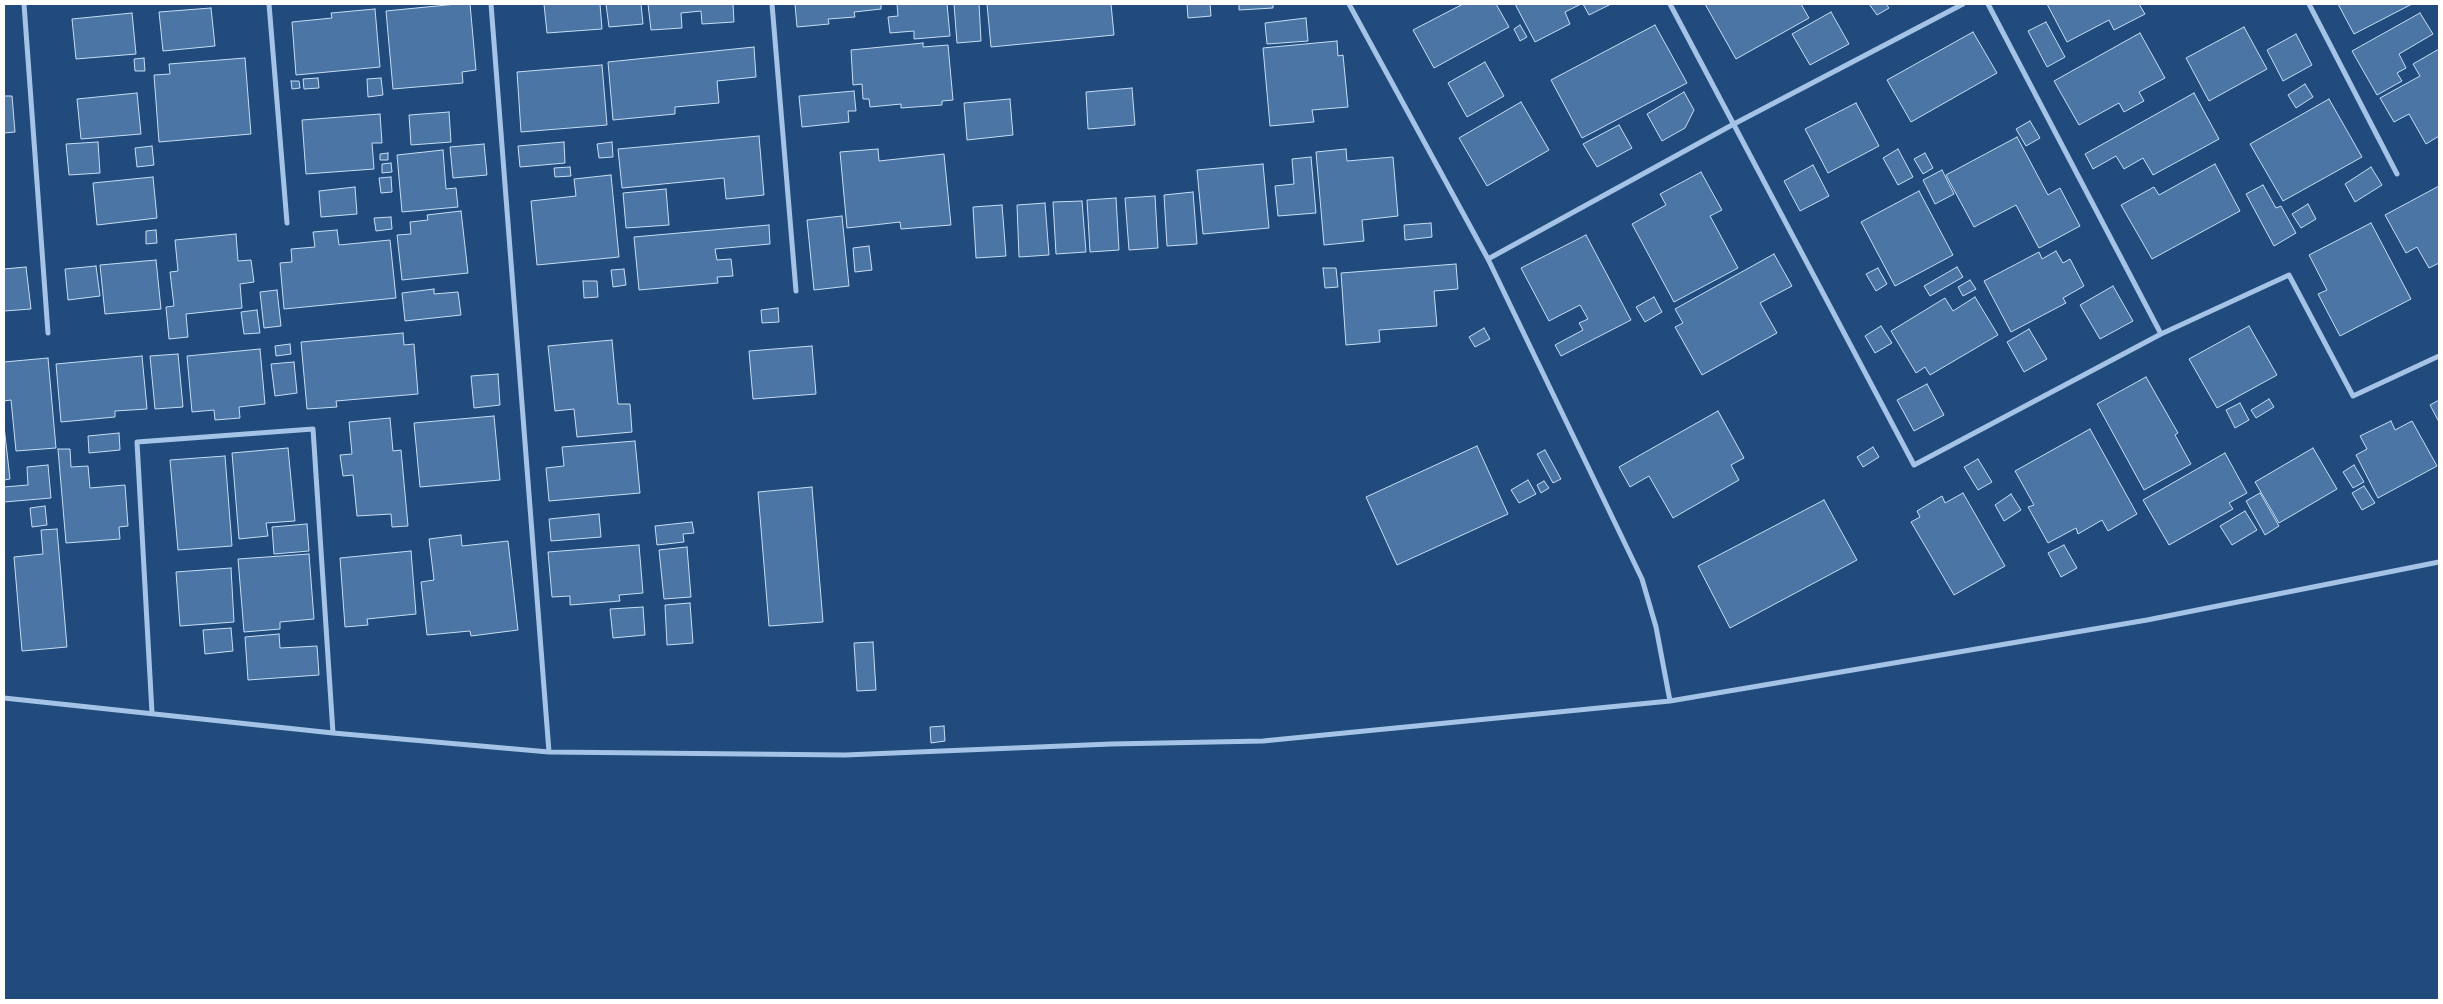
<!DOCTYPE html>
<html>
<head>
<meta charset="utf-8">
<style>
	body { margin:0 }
	#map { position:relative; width:2443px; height:1004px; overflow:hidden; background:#214b7c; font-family:"DejaVu Sans",sans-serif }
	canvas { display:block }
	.frame { position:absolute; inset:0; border:5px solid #fff; pointer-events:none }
</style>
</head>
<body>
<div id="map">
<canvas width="2443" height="1004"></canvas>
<div class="frame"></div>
</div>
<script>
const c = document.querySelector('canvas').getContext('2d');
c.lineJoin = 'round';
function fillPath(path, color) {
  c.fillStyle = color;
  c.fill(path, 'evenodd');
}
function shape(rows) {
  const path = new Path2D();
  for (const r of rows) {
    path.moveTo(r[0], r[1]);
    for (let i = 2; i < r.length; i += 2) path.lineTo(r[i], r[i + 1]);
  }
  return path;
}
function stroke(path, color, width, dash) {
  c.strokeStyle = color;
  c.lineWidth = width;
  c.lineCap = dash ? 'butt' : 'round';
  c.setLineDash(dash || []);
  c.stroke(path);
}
const building = shape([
	[457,4,470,4,476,70,462,72,463,83,393,89,386,11,457,4],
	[544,4,600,4,602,29,547,33,544,4],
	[606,4,641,4,643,24,609,27,606,4],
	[648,4,733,4,734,22,702,24,701,11,681,13,682,28,651,30,648,4],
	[795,4,881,4,881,9,854,12,855,17,828,19,829,24,797,27,795,4],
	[897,4,947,4,950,36,914,39,914,31,890,33,888,17,898,16,897,4],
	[954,4,979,4,981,41,957,43,954,4],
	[987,4,1111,4,1114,35,991,47,987,4],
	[1187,4,1210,4,1211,16,1188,18,1187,4],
	[1239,4,1273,4,1273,8,1239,10,1239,4],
	[1463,4,1496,4,1509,27,1434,68,1413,30,1463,4],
	[1515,4,1581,4,1565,12,1570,24,1535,42,1515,4],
	[1583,4,1611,4,1589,15,1583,4],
	[1705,4,1801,4,1809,18,1736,59,1705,4],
	[1869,4,1886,4,1889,8,1877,15,1869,4],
	[2047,4,2139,4,2145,14,2114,30,2109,20,2067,42,2047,4],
	[2338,4,2412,4,2354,34,2338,4],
	[211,8,215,46,163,51,159,12,211,8],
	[375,9,380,67,296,75,292,22,332,18,331,13,375,9],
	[1831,12,1849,44,1810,65,1792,34,1831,12],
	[132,13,136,54,76,59,72,19,132,13],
	[2420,13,2433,34,2399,54,2406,68,2397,73,2402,81,2377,95,2352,51,2420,13],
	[1306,18,1308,41,1267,44,1265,23,1306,18],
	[2046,22,2065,57,2047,67,2028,31,2046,22],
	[1520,25,1527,37,1520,41,1514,29,1520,25],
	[1655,25,1687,83,1582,138,1551,80,1655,25],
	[2244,27,2267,69,2209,101,2186,58,2244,27],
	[1973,32,1997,73,1911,122,1887,80,1973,32],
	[2140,33,2165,78,2139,92,2144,101,2124,112,2119,103,2079,125,2054,81,2140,33],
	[2296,34,2312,65,2283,81,2267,50,2296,34],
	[1337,41,1338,56,1343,55,1348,107,1312,110,1314,122,1270,126,1263,48,1337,41],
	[923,43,923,47,948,45,953,100,942,101,942,105,901,108,901,104,870,107,869,99,863,99,862,84,853,85,851,50,923,43],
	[754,47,756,77,717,81,719,103,675,107,675,114,613,120,608,62,754,47],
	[2439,49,2439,136,2426,144,2409,114,2394,122,2380,98,2420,76,2413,64,2439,49],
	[144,58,145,71,135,71,134,59,144,58],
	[245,58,251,134,159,142,154,75,170,74,169,64,245,58],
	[1485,62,1504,96,1467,117,1448,83,1485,62],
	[602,65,607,125,521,132,517,72,602,65],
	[318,78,319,88,304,89,303,79,318,78],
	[381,78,383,95,368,97,367,79,381,78],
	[291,81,299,81,300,88,292,89,291,81],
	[2305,84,2313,97,2296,108,2288,95,2305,84],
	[1132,88,1135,125,1088,129,1086,92,1132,88],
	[854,91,856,111,848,111,849,122,802,127,799,96,854,91],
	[1684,92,1694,110,1685,128,1662,141,1647,114,1684,92],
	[137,93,141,134,81,139,77,99,137,93],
	[2194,93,2219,139,2153,175,2143,158,2124,169,2116,156,2093,169,2085,154,2194,93],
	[4,96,12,96,15,132,4,133,4,96],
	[1010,99,1013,135,967,140,964,103,1010,99],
	[2329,99,2362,157,2283,201,2250,144,2329,99],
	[1521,102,1549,150,1487,186,1459,138,1521,102],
	[1856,103,1879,146,1828,173,1805,129,1856,103],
	[449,112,451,142,411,145,409,115,449,112],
	[380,114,382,143,372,143,374,169,306,174,302,120,380,114],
	[2030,121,2040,138,2026,146,2016,129,2030,121],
	[1619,125,1632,148,1597,167,1583,144,1619,125],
	[759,136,764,195,726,199,724,178,622,188,618,149,759,136],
	[2017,137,2048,195,2060,188,2080,226,2039,248,2016,205,1974,227,1946,175,2017,137],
	[98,142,100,173,69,175,66,144,98,142],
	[564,142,565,163,520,167,518,146,564,142],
	[612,142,613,157,599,158,597,144,612,142],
	[484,144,487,175,453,178,450,147,484,144],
	[152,146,154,165,137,167,135,148,152,146],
	[878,149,879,161,944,154,951,225,901,229,900,222,847,228,840,152,878,149],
	[1346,149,1347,161,1393,157,1398,216,1362,220,1364,241,1324,245,1316,152,1346,149],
	[1898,149,1913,177,1898,185,1883,158,1898,149],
	[443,150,446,189,456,188,458,207,402,212,397,155,443,150],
	[388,153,388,160,380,160,380,154,388,153],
	[1925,153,1933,168,1923,174,1914,159,1925,153],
	[1311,157,1316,213,1278,216,1275,186,1294,184,1292,159,1311,157],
	[391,163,392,172,382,173,382,164,391,163],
	[1263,164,1269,228,1203,234,1197,170,1263,164],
	[2215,164,2240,211,2152,259,2121,205,2154,187,2159,195,2215,164],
	[1813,165,1829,196,1800,211,1784,181,1813,165],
	[570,167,571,176,555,177,554,168,570,167],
	[2371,167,2382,185,2355,202,2345,184,2371,167],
	[1942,170,1954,194,1935,204,1923,180,1942,170],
	[1701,172,1722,210,1710,216,1738,268,1674,302,1632,224,1666,205,1660,194,1701,172],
	[611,175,619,257,537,265,531,201,576,196,574,179,611,175],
	[153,177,157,218,97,225,93,183,153,177],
	[391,177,392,192,381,193,379,178,391,177],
	[2263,185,2276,208,2281,206,2296,233,2274,246,2246,194,2263,185],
	[2439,186,2439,263,2429,268,2417,247,2406,253,2385,215,2439,186],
	[355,187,357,214,321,217,319,191,355,187],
	[666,189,669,225,626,228,623,193,666,189],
	[1919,191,1953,255,1895,286,1861,222,1919,191],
	[1193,192,1197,244,1167,246,1164,195,1193,192],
	[1155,196,1158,248,1129,250,1125,198,1155,196],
	[1116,198,1119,250,1090,252,1087,200,1116,198],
	[1082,201,1086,252,1056,254,1053,202,1082,201],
	[1045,203,1049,255,1019,257,1017,205,1045,203],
	[2308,204,2316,219,2301,228,2292,214,2308,204],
	[1002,205,1006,256,976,258,973,207,1002,205],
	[461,211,468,273,402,280,397,235,411,234,410,222,428,220,427,215,461,211],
	[842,216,849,286,814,290,807,220,842,216],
	[391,217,392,229,376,231,374,218,391,217],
	[1431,223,1432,237,1405,240,1404,225,1431,223],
	[2371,223,2411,299,2340,336,2318,294,2327,290,2309,255,2371,223],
	[769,225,770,244,715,249,717,260,731,259,733,276,717,277,718,283,639,290,634,237,769,225],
	[156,230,157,243,146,244,146,231,156,230],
	[337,230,339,245,390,240,396,298,284,309,280,263,292,262,291,249,315,247,313,232,337,230],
	[236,234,238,261,251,260,254,282,240,284,242,308,186,314,188,337,169,339,166,307,174,306,170,272,178,271,175,240,236,234],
	[1586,235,1631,320,1561,356,1555,345,1583,330,1579,323,1588,319,1580,305,1549,321,1521,268,1586,235],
	[869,246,872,270,855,272,853,248,869,246],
	[2056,251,2063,263,2070,259,2084,286,2063,298,2066,303,2011,332,1984,281,2039,252,2042,259,2056,251],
	[1774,254,1792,286,1760,303,1777,333,1702,375,1675,327,1683,323,1675,309,1774,254],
	[156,260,161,309,105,314,100,265,156,260],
	[1456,264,1458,289,1434,291,1437,326,1379,330,1380,342,1346,345,1341,273,1456,264],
	[96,266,100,296,68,300,65,269,96,266],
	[26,267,31,309,4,311,4,269,26,267],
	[1957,267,1963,277,1930,296,1924,286,1957,267],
	[1323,268,1336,268,1338,287,1325,288,1323,268],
	[1878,268,1887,284,1876,291,1866,274,1878,268],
	[624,269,626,285,613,287,611,270,624,269],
	[1970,280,1976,289,1963,296,1958,287,1970,280],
	[583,281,597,281,598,297,584,298,583,281],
	[2113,286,2133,321,2100,339,2080,305,2113,286],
	[434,289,434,294,458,292,461,315,405,321,402,293,434,289],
	[277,290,281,326,264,328,260,292,277,290],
	[1654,297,1662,312,1645,322,1636,307,1654,297],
	[1975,297,1998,335,1930,375,1925,367,1916,373,1891,331,1945,298,1953,311,1975,297],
	[778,308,779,322,762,323,761,310,778,308],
	[257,310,260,333,244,334,241,312,257,310],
	[1881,326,1892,343,1875,353,1865,336,1881,326],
	[2249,326,2277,375,2217,408,2189,359,2249,326],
	[1484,328,1490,339,1475,347,1469,337,1484,328],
	[2029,329,2047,359,2024,372,2007,342,2029,329],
	[403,333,404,345,414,344,418,394,336,401,337,407,307,409,301,342,403,333],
	[612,340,618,404,630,404,632,432,577,437,574,409,555,411,548,346,612,340],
	[290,344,291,354,276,356,275,346,290,344],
	[812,346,816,394,753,399,749,351,812,346],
	[260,349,265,404,239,407,240,418,215,420,214,410,192,412,187,356,260,349],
	[178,354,183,407,155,409,150,356,178,354],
	[142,356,147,409,115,411,115,417,61,422,56,364,142,356],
	[48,358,56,448,16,451,11,400,4,401,4,362,48,358],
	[294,362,297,393,275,396,271,364,294,362],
	[498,374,500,405,474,408,471,376,498,374],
	[2146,377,2178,433,2175,435,2191,464,2144,490,2097,404,2146,377],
	[1927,384,1944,415,1914,431,1897,400,1927,384],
	[2269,399,2274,407,2256,418,2251,410,2269,399],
	[2439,400,2439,422,2430,405,2439,400],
	[2240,403,2249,420,2235,428,2226,410,2240,403],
	[1718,411,1744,458,1731,465,1739,480,1673,518,1649,476,1630,487,1619,467,1718,411],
	[494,416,500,480,420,487,414,423,494,416],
	[390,418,393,451,401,450,408,526,392,527,391,514,357,516,353,475,343,476,340,455,352,454,349,422,390,418],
	[2391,421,2395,430,2412,421,2437,466,2378,498,2356,455,2367,449,2360,436,2391,421],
	[4,426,10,479,4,480,4,426],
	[2090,429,2137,514,2108,531,2102,520,2078,534,2076,528,2048,543,2028,507,2034,505,2015,471,2090,429],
	[119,433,120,450,89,453,88,436,119,433],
	[635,441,640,493,549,501,546,468,564,466,562,447,635,441],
	[1477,446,1508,514,1397,565,1366,497,1477,446],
	[1873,447,1879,457,1863,467,1857,457,1873,447],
	[288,448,295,521,266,523,268,536,239,539,232,453,288,448],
	[2313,448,2337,489,2279,523,2255,482,2313,448],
	[58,449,70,449,71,467,88,466,90,488,125,485,128,526,119,527,120,539,66,543,58,449],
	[1545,450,1561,479,1553,483,1537,454,1545,450],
	[2225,453,2247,493,2229,503,2233,509,2169,545,2143,500,2225,453],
	[225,456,232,546,178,550,170,460,225,456],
	[1978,459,1992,482,1978,490,1964,467,1978,459],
	[48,465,51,498,4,502,4,487,28,485,27,467,48,465],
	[2354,465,2364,482,2353,488,2343,472,2354,465],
	[1528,480,1536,494,1519,503,1511,490,1528,480],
	[1544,481,1549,488,1541,493,1537,485,1544,481],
	[2364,486,2375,503,2362,510,2352,493,2364,486],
	[812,487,823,622,769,626,758,492,812,487],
	[1963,493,2005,566,1954,595,1911,522,1920,517,1917,511,1942,496,1945,503,1963,493],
	[2260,493,2279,526,2265,535,2246,501,2260,493],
	[2011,494,2021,510,2004,521,1995,505,2011,494],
	[1824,500,1857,560,1730,628,1698,566,1824,500],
	[45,506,47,525,32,527,30,508,45,506],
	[2245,511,2257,530,2232,545,2220,526,2245,511],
	[599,514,601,537,551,541,549,519,599,514],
	[692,522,694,533,683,534,684,542,657,545,655,526,692,522],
	[307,524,309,551,274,554,272,527,307,524],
	[57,529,67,647,22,651,14,557,43,554,41,530,57,529],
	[461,535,462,546,508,541,518,630,471,636,470,631,427,635,421,582,434,580,429,539,461,535],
	[639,545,643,593,619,595,620,601,570,605,570,596,552,597,548,552,639,545],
	[2064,545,2077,568,2061,577,2048,553,2064,545],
	[687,547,691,597,664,599,659,550,687,547],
	[411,551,416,614,367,619,368,625,345,627,340,558,411,551],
	[309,554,314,619,280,622,280,629,244,632,238,559,309,554],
	[231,568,234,622,180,626,176,572,231,568],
	[690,603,693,643,667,645,665,605,690,603],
	[643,607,645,635,613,638,610,609,643,607],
	[231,628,233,651,205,654,203,630,231,628],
	[279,634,280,648,317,646,319,675,248,680,245,637,279,634],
	[873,642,876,690,857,691,854,643,873,642],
	[944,726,945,741,931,743,930,727,944,726]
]);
fillPath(building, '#4a75a5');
stroke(building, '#c7ddf5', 1);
stroke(shape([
	[24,4,48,333],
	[269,4,287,223],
	[491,4,549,752],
	[772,4,796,291],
	[1349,4,1488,259,1642,579,1656,627,1670,701],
	[1670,4,1914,465,2161,334],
	[1988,4,2161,334,2289,275,2353,396,2439,356],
	[2309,4,2397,174],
	[1488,259,1732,125,1963,4],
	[4,698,333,733,549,752,845,755,1111,744,1263,741,1670,701,2147,620,2439,562],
	[152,713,137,442,313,429,333,733]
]), '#a4c3e6', 5);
</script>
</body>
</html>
